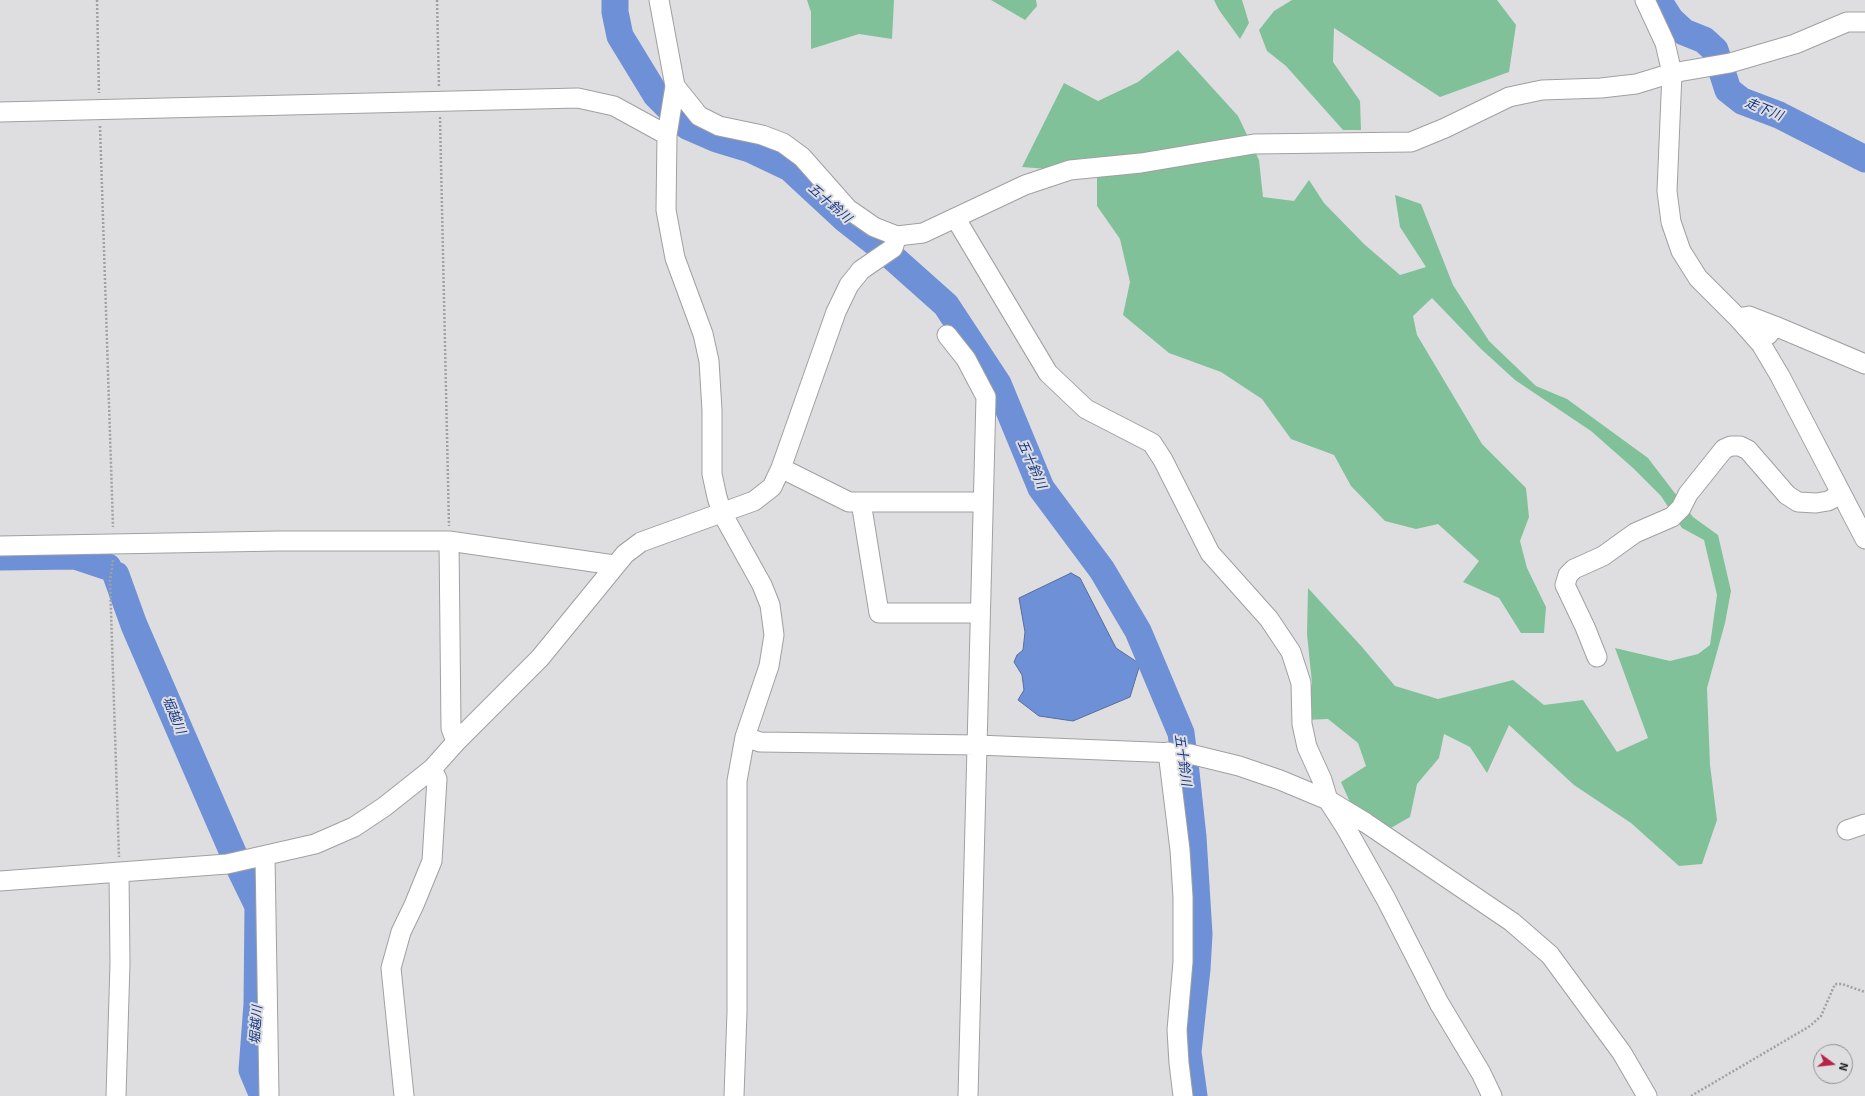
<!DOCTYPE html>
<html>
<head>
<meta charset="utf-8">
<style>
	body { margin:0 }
	#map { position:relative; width:1865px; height:1096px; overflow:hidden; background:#dedee0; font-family:"Exo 2",sans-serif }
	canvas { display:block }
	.north { position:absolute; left:1813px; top:1044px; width:40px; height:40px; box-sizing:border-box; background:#dedee0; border:1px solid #909092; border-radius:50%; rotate:105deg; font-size:11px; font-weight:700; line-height:16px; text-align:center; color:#1c1c1d }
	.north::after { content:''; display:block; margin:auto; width:14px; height:18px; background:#b62447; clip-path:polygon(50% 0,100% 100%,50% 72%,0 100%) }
</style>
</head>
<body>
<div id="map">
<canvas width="1865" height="1096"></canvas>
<div class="north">N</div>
</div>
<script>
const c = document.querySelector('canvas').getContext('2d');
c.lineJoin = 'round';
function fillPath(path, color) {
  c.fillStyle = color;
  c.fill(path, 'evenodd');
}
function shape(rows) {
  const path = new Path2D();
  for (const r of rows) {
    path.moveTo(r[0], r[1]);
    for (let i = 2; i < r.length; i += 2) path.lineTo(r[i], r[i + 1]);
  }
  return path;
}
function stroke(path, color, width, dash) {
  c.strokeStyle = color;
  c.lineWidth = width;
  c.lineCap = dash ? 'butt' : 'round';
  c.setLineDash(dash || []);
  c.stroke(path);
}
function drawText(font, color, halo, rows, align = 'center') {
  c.font = font + ' "Exo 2","Noto Sans JP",sans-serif';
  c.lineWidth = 4;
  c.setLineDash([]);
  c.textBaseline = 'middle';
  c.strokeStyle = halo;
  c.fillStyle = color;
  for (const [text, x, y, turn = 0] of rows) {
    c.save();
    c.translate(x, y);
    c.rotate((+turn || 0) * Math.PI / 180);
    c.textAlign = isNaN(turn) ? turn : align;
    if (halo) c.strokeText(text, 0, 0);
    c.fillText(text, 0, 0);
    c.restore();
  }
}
fillPath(shape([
	[807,0,894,0,892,39,859,34,811,49,811,12],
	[991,0,1036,0,1037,6,1025,20],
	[1214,0,1242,0,1249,23,1240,39,1219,10],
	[1292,0,1497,0,1516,25,1509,72,1440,97,1334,28,1333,62,1360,101,1361,130,1343,130,1286,66,1267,51,1259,30,1274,11],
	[1178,50,1238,116,1259,160,1263,197,1294,201,1309,180,1324,203,1364,244,1400,275,1426,267,1400,227,1395,195,1421,204,1453,285,1489,341,1536,386,1567,399,1648,458,1693,517,1718,535,1731,591,1725,623,1707,688,1710,765,1717,820,1702,864,1679,866,1631,823,1574,785,1509,725,1487,773,1470,747,1444,734,1439,758,1417,784,1410,817,1389,829,1353,809,1341,782,1366,766,1358,743,1328,719,1304,720,1312,683,1307,634,1308,588,1362,647,1395,686,1438,699,1513,680,1544,705,1583,700,1617,752,1648,738,1615,648,1670,661,1698,654,1710,645,1717,595,1704,540,1682,528,1661,496,1633,468,1591,431,1515,380,1480,348,1432,298,1413,316,1417,335,1482,444,1526,488,1529,517,1520,541,1527,568,1546,607,1544,633,1521,633,1499,598,1463,582,1479,561,1438,524,1416,529,1385,521,1351,486,1334,455,1291,439,1262,399,1221,372,1169,353,1123,315,1130,282,1120,239,1097,206,1097,167,1060,170,1022,167,1064,83,1098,101,1138,82]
]), '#80c19a');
const water = shape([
	[1071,573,1080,578,1116,648,1140,664,1130,697,1073,721,1039,716,1018,700,1024,690,1022,675,1014,662,1017,655,1023,650,1025,632,1019,598,1071,573]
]);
fillPath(water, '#6e90d7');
stroke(water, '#556d9f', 1);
stroke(shape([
	[615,0,615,12,620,36,656,95,687,126,717,139,750,149,790,168,845,219,882,248,946,305,998,384,1041,488,1102,570,1138,631,1181,733,1186,772,1193,837,1199,934,1197,969,1188,1052,1194,1096],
	[1658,0,1671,20,1684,32,1704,40,1715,50,1728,90,1742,101,1779,115,1865,159],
	[0,557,75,556,108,567],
	[116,575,134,625,234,855],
	[239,867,258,906,257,1004,252,1070,260,1089]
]), '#6e90d7', 27);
const minor = shape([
	[659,0,675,86,667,135,666,210,675,258,703,334,709,361,712,410,712,474,717,497,722,513,762,585,770,605,774,635,769,666,745,737,737,781,737,1012,734,1096],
	[1645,0,1665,43,1672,73,1667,191,1671,222,1681,251,1698,278,1738,318,1761,344,1780,376,1865,539],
	[675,86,699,116,719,126,762,135,783,143,802,157,848,209,874,227,897,236,923,233,1025,185,1070,170,1141,163,1254,144,1411,142,1445,128,1509,97,1542,90,1601,88,1636,84,1672,73,1730,63,1795,44,1847,22,1865,22],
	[0,112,578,98,614,106,667,135],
	[956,219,1048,373,1086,409,1152,443,1163,460,1210,553,1269,619,1291,652,1301,683,1302,724,1307,747,1322,780,1328,800,1346,828,1386,899,1439,1003,1481,1073,1492,1096],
	[1738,318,1749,316,1775,326,1768,335],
	[1775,326,1865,364],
	[947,335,966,359,986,397,968,1096],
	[781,468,849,502,861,502],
	[449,541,451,728,456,742],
	[0,546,279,541,449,541,614,565],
	[980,613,879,613,861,502,983,502],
	[1597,657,1585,627,1565,585,1568,575,1574,569,1603,556,1635,533,1672,517,1681,508,1688,494,1724,449,1731,446,1740,446,1748,450,1787,495,1798,502,1816,503,1828,501,1841,494],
	[745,737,760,742,977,745,1176,753,1190,754,1239,766,1280,780,1328,800,1366,823,1512,922,1550,955,1622,1053,1647,1096],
	[1168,752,1180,850,1183,897,1183,962,1177,1030,1179,1063,1183,1096],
	[1847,830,1865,824],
	[265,856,269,1096],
	[0,881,227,864,315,844,354,827,384,807,432,769,456,742,540,658,625,554,641,542,754,501,772,487,781,468,836,312,849,285,861,270,893,248,897,236],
	[116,1096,120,963,119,873],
	[404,1096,391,968,401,932,414,905,432,861,437,779,432,769]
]);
stroke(minor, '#a0a0a1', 21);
stroke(shape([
	[97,0,99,93],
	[437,0,439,86],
	[440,117,449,526],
	[100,126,113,527],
	[113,560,110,581,119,857],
	[1691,1096,1810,1026,1821,1016,1835,984,1842,984,1865,992]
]), '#a1a1a2', 2.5, [2, 2]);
stroke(minor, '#fff', 19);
drawText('italic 13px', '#153688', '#dedee0', [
	["走下川",1764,109,22],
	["五十鈴川",830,203,41],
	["五十鈴川",1032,464,66],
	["堀越川",174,715,67],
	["五十鈴川",1183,760,82],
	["堀越川",256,1025,-86]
]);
</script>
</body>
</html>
